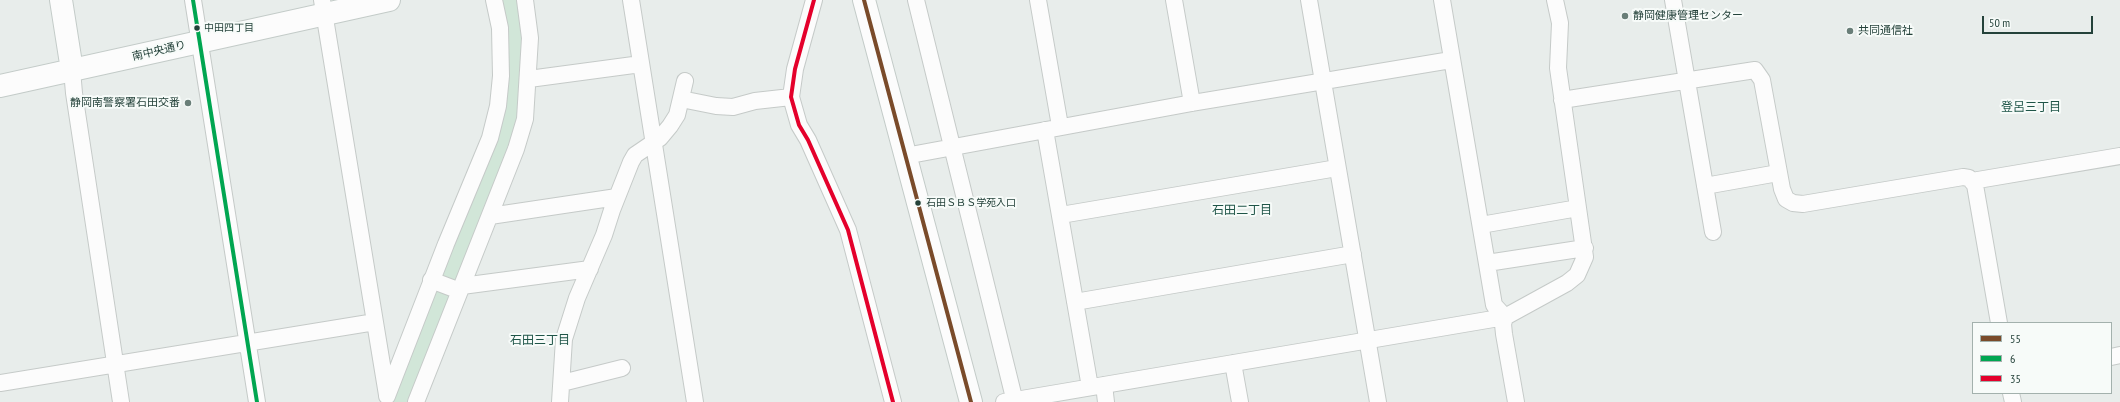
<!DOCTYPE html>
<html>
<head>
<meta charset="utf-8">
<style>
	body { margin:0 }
	#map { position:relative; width:2120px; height:402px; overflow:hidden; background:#e8edeb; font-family:"PT Sans Narrow",sans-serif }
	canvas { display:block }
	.legend { position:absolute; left:1972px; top:322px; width:140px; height:72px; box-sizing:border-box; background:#f7fbf9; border:1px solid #a3b1ad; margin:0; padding:5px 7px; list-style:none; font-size:12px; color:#24423a }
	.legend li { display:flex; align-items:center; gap:8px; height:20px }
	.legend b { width:20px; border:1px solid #a3b1ad }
	.scale { position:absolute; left:1982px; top:16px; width:111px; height:18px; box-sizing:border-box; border:2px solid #24423a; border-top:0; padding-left:5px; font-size:12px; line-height:14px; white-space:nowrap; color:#24423a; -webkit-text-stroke:3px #f7fbf9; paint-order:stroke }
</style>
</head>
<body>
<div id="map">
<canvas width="2120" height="402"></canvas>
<ul class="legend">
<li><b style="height:5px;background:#7a4b2a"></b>55</li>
<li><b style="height:5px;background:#00a651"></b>6</li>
<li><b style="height:5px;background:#e4002b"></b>35</li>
</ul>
<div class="scale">50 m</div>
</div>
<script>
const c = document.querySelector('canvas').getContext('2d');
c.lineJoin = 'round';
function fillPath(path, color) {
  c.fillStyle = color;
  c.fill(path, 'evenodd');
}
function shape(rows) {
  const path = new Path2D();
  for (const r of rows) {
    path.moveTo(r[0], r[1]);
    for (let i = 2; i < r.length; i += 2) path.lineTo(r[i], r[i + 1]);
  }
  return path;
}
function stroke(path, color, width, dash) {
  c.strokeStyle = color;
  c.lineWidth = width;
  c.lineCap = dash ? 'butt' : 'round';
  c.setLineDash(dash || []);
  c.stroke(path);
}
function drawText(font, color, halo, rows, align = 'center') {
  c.font = font + ' "PT Sans Narrow","Noto Sans JP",sans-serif';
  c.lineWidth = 4;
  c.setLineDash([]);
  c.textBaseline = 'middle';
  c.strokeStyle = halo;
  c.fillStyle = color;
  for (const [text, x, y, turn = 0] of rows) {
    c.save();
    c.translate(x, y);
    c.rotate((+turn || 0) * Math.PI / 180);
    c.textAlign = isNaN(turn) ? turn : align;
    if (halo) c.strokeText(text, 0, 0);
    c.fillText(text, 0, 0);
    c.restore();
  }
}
fillPath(shape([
	[499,0,519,0,523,21,519,120,457,283,441,275,493,143],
	[439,289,447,292,450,297,408,402,393,402,392,397,433,291]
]), '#d1e6d8');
const street = shape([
	[193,0,257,402],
	[322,0,387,395],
	[631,0,695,402],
	[814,0,795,69,791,97,799,125,808,140,848,230,893,402],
	[916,0,1015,402],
	[1038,0,1060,126],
	[1174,0,1192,103],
	[1309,0,1378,402],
	[1442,0,1494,305,1505,317],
	[1673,0,1713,232],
	[72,70,74,93,121,402],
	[529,79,641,64],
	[681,99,716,106,733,107,755,101,791,97],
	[1562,100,1755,70,1762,80,1782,189,1786,199,1793,203,1803,204,1963,177,1969,178,1975,185,1999,323],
	[1045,130,1090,387],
	[905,156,1192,103,1451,60],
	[1972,181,2120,156],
	[1705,186,1778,173],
	[1061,215,1337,168],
	[490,216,617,197],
	[1481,225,1578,208],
	[1487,263,1585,248],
	[431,280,460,291],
	[462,286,590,269],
	[1075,302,1353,254],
	[2111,357,2120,355],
	[1233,363,1240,402],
	[0,383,375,322],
	[562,383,622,368],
	[1104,385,1106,402],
	[2011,393,2013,402],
	[387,396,446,244,490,138,498,106,501,76,500,28,494,0],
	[416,402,516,149,525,119,530,38,525,0],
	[560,402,564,339,577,298,604,235,612,210,631,162,635,155,660,138,670,126,677,115,685,81],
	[1004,402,1505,317],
	[1516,402,1504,334,1503,324,1505,317,1567,283,1577,275,1585,257,1558,68,1560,23,1555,0]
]);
const secondary = shape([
	[61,0,72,70],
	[864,0,971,402],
	[0,86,389,0]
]);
stroke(street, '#c5cac8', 18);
stroke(secondary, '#c3cbc8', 24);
stroke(street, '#fcfcfc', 16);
stroke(secondary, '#fcfcfc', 22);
stroke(shape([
	[864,0,971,402]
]), '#7a4b2a', 4);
stroke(shape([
	[193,0,257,402]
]), '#00a651', 4);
stroke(shape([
	[814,0,795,69,791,97,799,125,808,140,848,230,893,402]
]), '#e4002b', 4);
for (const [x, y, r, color] of [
	[1625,16,4,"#697e78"],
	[197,28,3.5,"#24423a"],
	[1850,31,4,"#697e78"],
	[188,103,4,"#697e78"],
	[918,203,3.5,"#24423a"]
]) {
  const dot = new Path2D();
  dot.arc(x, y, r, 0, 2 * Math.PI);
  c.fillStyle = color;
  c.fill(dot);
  stroke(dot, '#f7fbf9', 1.5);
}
drawText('10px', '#24423a', '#f7fbf9', [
	["中田四丁目",204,28],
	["石田ＳＢＳ学苑入口",926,203]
], 'left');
drawText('11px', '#24423a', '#f7fbf9', [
	["静岡健康管理センター",1633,16],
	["共同通信社",1858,31],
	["静岡南警察署石田交番",180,103,"right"]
], 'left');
drawText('11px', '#24423a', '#f7fbf9', [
	["南中央通り",159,51,-13]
]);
drawText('12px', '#1f5548', '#f7fbf9', [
	["登呂三丁目",2031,108],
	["石田二丁目",1242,211],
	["石田三丁目",540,341]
]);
</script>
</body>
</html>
